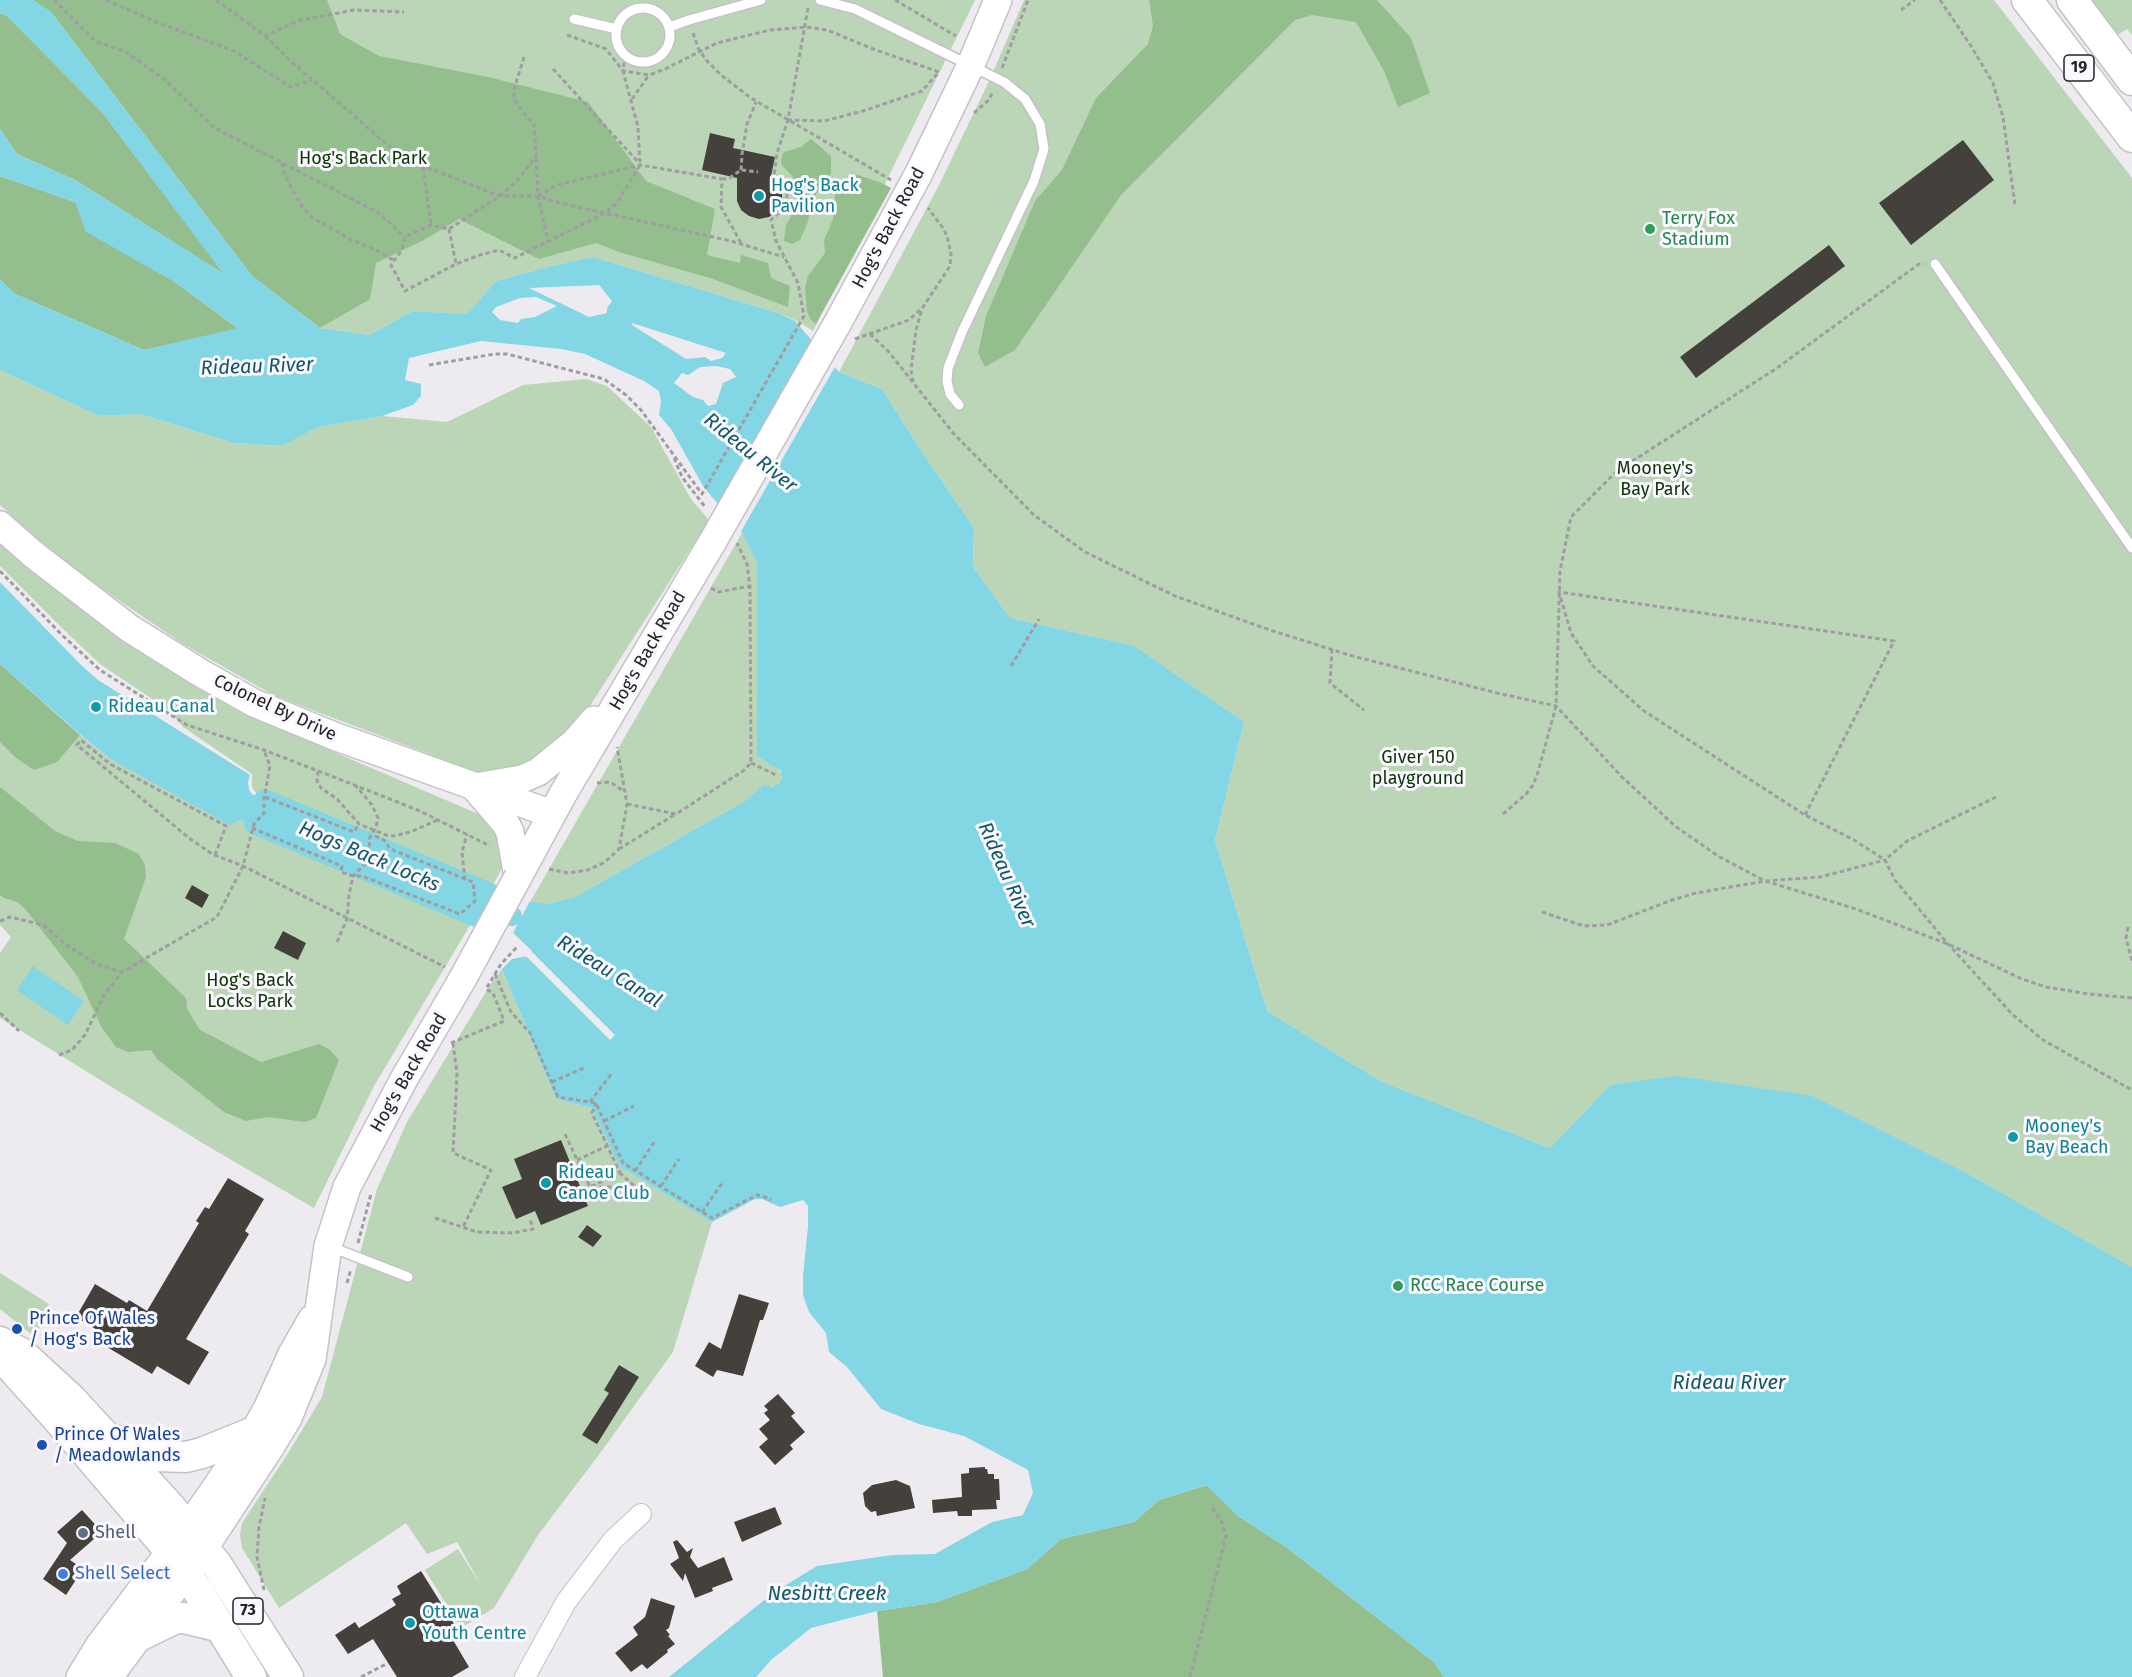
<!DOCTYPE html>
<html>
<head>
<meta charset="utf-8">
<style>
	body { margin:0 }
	canvas { display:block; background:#edebf0 }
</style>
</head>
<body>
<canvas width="2132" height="1677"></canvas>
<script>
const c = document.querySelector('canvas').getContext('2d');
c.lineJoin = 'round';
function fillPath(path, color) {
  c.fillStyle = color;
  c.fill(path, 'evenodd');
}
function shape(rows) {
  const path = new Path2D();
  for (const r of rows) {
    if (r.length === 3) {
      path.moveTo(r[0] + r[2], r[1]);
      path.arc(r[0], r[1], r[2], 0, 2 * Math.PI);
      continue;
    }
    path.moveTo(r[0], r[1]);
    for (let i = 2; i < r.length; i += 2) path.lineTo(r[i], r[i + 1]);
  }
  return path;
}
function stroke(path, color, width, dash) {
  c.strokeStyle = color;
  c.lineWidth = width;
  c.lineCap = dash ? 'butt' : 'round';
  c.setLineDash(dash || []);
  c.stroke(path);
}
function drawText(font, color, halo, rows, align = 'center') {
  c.font = font + ' "Fira Sans",sans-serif';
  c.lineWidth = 6;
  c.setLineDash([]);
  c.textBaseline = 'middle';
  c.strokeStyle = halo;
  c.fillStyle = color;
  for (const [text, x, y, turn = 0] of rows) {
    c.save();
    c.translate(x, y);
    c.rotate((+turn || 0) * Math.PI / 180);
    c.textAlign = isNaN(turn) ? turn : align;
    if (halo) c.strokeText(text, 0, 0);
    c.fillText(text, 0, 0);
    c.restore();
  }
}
fillPath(shape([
	[33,0,975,0,813,331,797,321,778,313,593,257,551,266,496,281,467,314,413,311,369,335,320,328,51,12],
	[1024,0,1994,0,2132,178,2132,1267,1967,1173,1813,1096,1610,1085,1550,1148,1380,1081,1267,1011,1215,840,1244,722,1135,646,1010,618,973,567,974,528,920,449,882,389,839,372,938,187,990,79],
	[2089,0,2132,0,2132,35,2127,29,2116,36],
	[0,370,99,416,140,414,234,443,280,446,318,427,382,416,447,422,523,385,586,379,607,386,651,427,691,499,709,520,581,720,540,764,482,774,275,696,183,644,95,584,38,539,0,505],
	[742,533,757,563,758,573,757,756,777,767,782,775,781,780,775,786,768,787,763,785,745,801,575,897,548,904,530,902],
	[0,538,70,600,158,660,299,737,490,819,507,858,491,889,390,845,255,792,252,787,252,774,183,727,170,711,100,664,62,628,0,566],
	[0,697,80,735,112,760,233,823,239,820,254,824,475,917,374,1086,314,1208,204,1144,0,1018,0,953,11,937,0,925],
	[502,969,556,1099,592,1108,619,1166,712,1222,673,1352,598,1456,538,1535,494,1608,461,1628,425,1570,458,1549,482,1587,457,1542,427,1554,406,1523,279,1608,242,1548,240,1535,242,1523,287,1455,322,1397,377,1189,407,1122,492,982],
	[0,1273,49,1304,36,1338,0,1309]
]), '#bbd5b7');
fillPath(shape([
	[33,0,327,0,340,34,379,56,488,77,588,102,646,181,715,209,707,255,740,263,741,255,768,263,771,278,790,286,788,307,710,278,619,252,596,243,539,259,459,219,424,240,376,263,370,299,320,328,252,276,51,12],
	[1149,0,1377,0,1411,38,1430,93,1398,107,1384,71,1356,22,1312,15,1295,20,1121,195,1015,350,985,367,978,353,986,316,1035,201,1062,170,1096,98,1148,44,1153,26],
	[0,13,7,16,103,113,224,274,75,180,17,154,0,129],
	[811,139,831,156,831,174,822,183,814,198,807,224,800,240,792,244,784,241,786,225,795,209,796,199,793,177,781,164,782,156,784,152,801,147],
	[852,173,882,183,891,188,816,324,811,320,807,312,805,287,808,276,825,253,824,240,833,219,835,196,838,188],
	[0,176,75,202,176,283,239,329,144,350,15,294,0,280],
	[0,664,80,735,57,762,34,770,15,757,0,742],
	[0,787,55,831,78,841,115,843,139,854,145,865,146,877,124,939,186,998,187,1009,200,1030,261,1062,319,1044,330,1050,339,1060,316,1118,305,1122,268,1117,246,1121,224,1112,157,1059,151,1050,128,1052,116,1047,102,1028,78,977,26,910,17,902,4,898,0,895],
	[1207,1485,1238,1516,1286,1547,1434,1662,1444,1677,883,1677,877,1611,937,1602,1027,1569,1061,1539,1134,1522,1159,1500]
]), '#94be8d');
fillPath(shape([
	[0,0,33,0,51,12,252,276,320,328,369,335,413,311,467,314,496,281,551,266,593,257,778,313,795,321,839,372,882,389,920,449,974,528,973,567,1010,618,1135,646,1244,722,1215,840,1267,1011,1380,1081,1550,1148,1610,1085,1677,1076,1813,1096,1967,1173,2132,1267,2132,1677,1444,1677,1434,1662,1286,1547,1238,1516,1206,1485,1159,1500,1134,1522,1061,1539,1027,1569,937,1602,877,1611,811,1628,771,1660,756,1677,669,1677,773,1593,817,1566,892,1555,935,1554,992,1522,1023,1515,1033,1493,1028,1470,964,1436,919,1424,881,1409,847,1367,829,1352,826,1333,809,1312,803,1295,803,1275,808,1227,808,1206,803,1200,780,1207,762,1199,755,1199,712,1222,619,1166,592,1108,556,1099,502,969,512,959,528,956,532,951,513,933,488,922,502,898,548,904,575,897,745,801,763,785,772,787,779,783,782,778,780,770,757,756,757,563,742,533,703,486,671,429,659,415,661,401,659,391,644,381,585,354,561,349,481,341,409,358,405,380,421,384,421,396,413,405,382,416,318,427,281,446,234,443,140,414,99,416,0,370,0,280,15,294,144,350,238,328,176,283,86,232,75,202,0,176,0,129,17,154,75,180,223,273,103,113,7,16,0,13],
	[599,285,612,301,607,308,607,313,589,317,529,288],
	[536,297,557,306,535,317,521,319,518,323,500,320,492,312,496,307,520,298],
	[632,323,726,353,722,358,711,361,705,357,686,359,632,325],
	[716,366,730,369,736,377,723,383,716,404,708,406,703,400,693,397,674,383,682,373,688,375,700,367],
	[0,582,81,665,98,680,250,775,248,782,249,790,253,795,264,799,254,824,239,820,230,825,112,760,82,736,0,664],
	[33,966,84,1001,68,1025,17,990]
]), '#83d6e4');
fillPath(shape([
	[814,337,836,365,739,535,718,509],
	[503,895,531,899,513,933,615,1035,610,1040,524,954,528,952,512,935,487,925]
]), '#edebf0');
stroke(shape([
	[236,797,264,813,512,916],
	[264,799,473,886,502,898,488,922,254,824,264,799]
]), '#83d6e4', 20);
fillPath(shape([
	[710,133,735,139,733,148,775,157,771,176,777,181,782,191,782,201,778,210,769,217,759,219,749,216,741,210,737,201,737,178,702,170],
	[1963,140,1994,180,1911,245,1879,203],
	[1829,245,1845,266,1696,378,1680,357],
	[192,885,209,895,202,908,185,898],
	[283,931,306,943,298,960,274,948],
	[561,1140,588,1206,541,1225,535,1211,516,1219,502,1187,522,1179,514,1159],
	[228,1178,264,1199,245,1231,249,1234,186,1339,209,1352,189,1385,157,1366,152,1374,102,1344,107,1336,76,1317,95,1284,127,1303,129,1300,147,1311,199,1223,196,1221,205,1207,209,1209],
	[587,1225,602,1236,593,1247,578,1237],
	[739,1294,769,1303,763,1320,760,1320,743,1376,717,1370,713,1377,695,1366,709,1342,721,1349],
	[619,1365,639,1377,597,1444,582,1435,609,1393,604,1390],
	[778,1394,795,1413,791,1416,805,1432,790,1445,793,1449,775,1465,759,1447,768,1439,759,1429,770,1420,764,1413,768,1410,764,1406],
	[985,1467,985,1469,987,1469,988,1474,994,1474,994,1479,999,1479,1000,1500,996,1500,997,1509,972,1510,972,1516,958,1516,957,1511,933,1513,932,1500,962,1497,961,1474,969,1473,969,1468],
	[896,1480,910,1486,915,1508,877,1516,876,1511,871,1512,865,1506,863,1493,872,1485],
	[775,1507,782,1524,742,1542,734,1522],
	[82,1510,102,1532,70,1560,83,1569,66,1595,43,1579,67,1543,57,1532],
	[677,1540,687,1552,693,1548,690,1557,698,1568,724,1557,733,1580,712,1588,713,1591,695,1598,685,1573,683,1581,670,1564,679,1558,673,1542],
	[421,1571,461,1635,453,1640,469,1667,452,1677,397,1677,373,1639,348,1654,335,1635,355,1622,359,1628,396,1605,392,1599,401,1594,397,1586],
	[651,1598,675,1606,669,1628,666,1630,670,1635,668,1636,675,1644,667,1650,668,1652,647,1669,642,1664,631,1672,615,1653,638,1635,633,1627,645,1617]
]), '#44413d');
const lane = shape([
	[820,0,855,9,1004,82,1025,99,1040,124,1044,149,1034,181,962,332,948,368,947,381,950,394,959,405],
	[643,35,27],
	[574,19,617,29],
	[669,27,689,20,761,0],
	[1935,264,2132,548],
	[331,1247,408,1277]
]);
const street = shape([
	[525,1677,566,1602,613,1540,641,1514]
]);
const secondary = shape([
	[836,326,919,173,970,67,998,0],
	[0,525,34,555,129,628,199,672,254,703,334,736,552,814],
	[475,787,522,779,538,772,574,743,594,720],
	[476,789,506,824,510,832,518,877],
	[518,877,563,794,713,541],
	[80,1677,99,1646,188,1528,254,1432,268,1407,292,1354,312,1319],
	[109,1677,204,1548,271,1446,288,1418,312,1359,328,1246,347,1187,404,1079,462,980]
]);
const primary = shape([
	[2027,0,2132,137],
	[2072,0,2132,80],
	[0,1342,21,1353,71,1399,171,1508,217,1565,288,1677],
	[11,1367,55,1416,170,1551,198,1591,251,1677],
	[115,1440,133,1451,157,1456,186,1457,202,1453,254,1432],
	[139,1636,176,1618,184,1618,221,1627]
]);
stroke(lane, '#c4c2c7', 12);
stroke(street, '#c4c2c7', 22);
stroke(secondary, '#c4c2c7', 30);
stroke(primary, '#c4c2c7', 33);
stroke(shape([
	[54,0,95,41,126,52,164,79,213,127,379,213,405,237],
	[106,0,159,23,234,51,291,87,312,80],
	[216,0,265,36,297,21,354,10,404,12],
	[895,0,956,36],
	[1940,0,1971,46,1993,83,2003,117,2015,205],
	[1901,10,1915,0],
	[693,33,699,50,707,61,721,75,751,98,891,180],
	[567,35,606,49,623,71,649,75,665,69,717,43,770,30,806,27,827,30,873,49,939,72,922,91,863,111,824,121,788,120],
	[265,36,286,57,396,152,423,166,500,196,538,196,560,203,731,241,784,257],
	[524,57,513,92,516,103,534,125,536,156,517,181,500,196,449,229,431,225,405,237,402,250,391,265,405,291,456,264,480,255,499,250,515,258,605,213,617,203,640,165,638,127,623,71,625,55],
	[1002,68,1028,0],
	[553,69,639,163],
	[632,99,649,75],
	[974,113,989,100,993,91],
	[536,158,538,196,548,242],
	[282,163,284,173,293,191,303,208,313,218,350,239,376,250,395,261],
	[423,167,431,225],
	[741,170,742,154,747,124,756,102],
	[722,179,728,179,741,170,758,172],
	[538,196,557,185,640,165,722,179,721,207,741,243],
	[449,229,456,264],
	[870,334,888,351,954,434,1034,515,1085,552,1175,596,1267,629,1349,655,1497,693,1556,706,1622,777,1675,826,1718,856,1765,881,1856,909,1948,944,2022,979,2046,987,2089,994,2132,998],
	[855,339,909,320,923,307,950,266,951,254,947,236,943,228,928,208],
	[429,365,495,354,507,354,604,379,626,395,641,410,702,494,804,316,798,283,776,241,771,220,785,207,788,188,774,175,777,153,788,120,808,8],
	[913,382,911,370,916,330,922,309],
	[674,458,682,477,706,508],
	[0,571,63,636,100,670,187,725,264,750,362,788,420,811,490,846],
	[711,588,718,592,750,586],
	[1332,649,1330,683,1364,710],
	[1011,666,1039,619],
	[751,763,776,775],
	[318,771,317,781,321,788,337,799,359,824,386,835,394,836,410,832,438,820],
	[597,783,610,782,625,792],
	[265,797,354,832,359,824],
	[1996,797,1907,841,1885,860,1895,880,1948,944,2013,1015,2043,1040,2132,1090],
	[627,804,676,814,743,771,751,763,750,586,747,564,737,543],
	[1503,814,1526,794,1533,785,1538,772,1556,706,1560,571,1571,517,1617,471,1777,368,1919,264,1924,264],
	[1805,815,1894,641,1559,592,1571,633,1593,666,1644,711,1805,815,1854,840,1885,860],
	[252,828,342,866,341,872,353,876,362,876,460,914,475,901,473,882,390,849,384,840,373,835],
	[619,849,674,815],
	[215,855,226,826,110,764,81,740,77,745,189,838,212,854,243,866,445,967],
	[549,869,568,873,588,870,605,862,619,849,627,804,617,747],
	[465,880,462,852,467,834],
	[1542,912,1584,926,1607,925,1672,900,1696,893,1765,881,1820,877,1885,860],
	[0,921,10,917,43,925,68,946,96,964,122,972],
	[2128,927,2126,938,2132,961],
	[337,942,347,919,349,895,353,876,370,859,369,839,376,827,378,818,372,805,356,786],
	[495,974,511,1012,530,1033,558,1097,596,1103,623,1163,712,1218,757,1195,763,1196,771,1200],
	[0,1013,19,1031],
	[451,1043,504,1021,493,993,486,989,501,964,517,947],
	[453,1043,457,1074,453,1153,491,1170,463,1227],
	[59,1055,72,1050,85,1035,104,995,122,972,217,917,243,866,254,824,264,813,264,799,270,766,264,750],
	[552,1082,586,1067],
	[590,1102,612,1073],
	[604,1121,634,1106],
	[565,1134,590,1187,620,1173,592,1113,596,1103],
	[577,1160,607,1146],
	[635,1171,655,1141],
	[661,1186,679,1159],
	[592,1187,614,1187,640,1198,643,1194,620,1173],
	[702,1212,723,1182],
	[435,1218,477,1232,513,1233,533,1229,530,1219],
	[358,1243,371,1194],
	[347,1283,351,1269],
	[264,1590,257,1557,259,1527,265,1498],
	[361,1677,388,1663],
	[1190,1677,1226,1536,1222,1523,1212,1507]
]), '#9f9da1', 3, [4.5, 3]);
stroke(lane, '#fff', 9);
stroke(street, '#fff', 20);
stroke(secondary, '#fff', 27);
stroke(primary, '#fff', 30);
const secondaryBridge = shape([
	[713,541,836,326],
	[462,980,518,877]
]);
stroke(secondaryBridge, '#c4c2c7', 30, []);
stroke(secondaryBridge, '#fff', 27);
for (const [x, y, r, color] of [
	[759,196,6,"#0f9aa8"],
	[1650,229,6,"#2e9e5b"],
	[96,707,6,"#0f9aa8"],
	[2013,1137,6,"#0f9aa8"],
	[546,1183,6,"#0f9aa8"],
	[1398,1286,6,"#2e9e5b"],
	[17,1329,6,"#1a4fb4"],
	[42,1445,6,"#1a4fb4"],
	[83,1533,6,"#5c6f8a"],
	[63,1574,6,"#3f7fe0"],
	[410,1623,6,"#0f9aa8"]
]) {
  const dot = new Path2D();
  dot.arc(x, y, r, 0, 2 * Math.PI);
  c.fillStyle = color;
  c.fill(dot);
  stroke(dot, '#faf8fe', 2);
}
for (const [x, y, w] of [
	[2079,68,30],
	[248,1611,30]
]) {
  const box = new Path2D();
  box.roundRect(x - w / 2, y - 13, w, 26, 4.5);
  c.fillStyle = '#faf8fe';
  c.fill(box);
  stroke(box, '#232324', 1.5);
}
drawText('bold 16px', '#232324', null, [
	["19",2079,68],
	["73",248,1611]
]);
drawText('18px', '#0b3604', '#faf8fe', [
	["Hog's Back Park",363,159],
	["Mooney's",1655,469],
	["Bay Park",1655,490],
	["Giver 150",1418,758],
	["playground",1418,779],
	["Hog's Back",250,981],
	["Locks Park",250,1002]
]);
drawText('18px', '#0d838f', '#faf8fe', [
	["Hog's Back",771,186],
	["Pavilion",771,207],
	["Rideau Canal",108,707],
	["Mooney's",2025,1127],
	["Bay Beach",2025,1148],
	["Rideau",558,1173],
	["Canoe Club",558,1194],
	["Ottawa",422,1613],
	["Youth Centre",422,1634]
], 'left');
drawText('18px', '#27864d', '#faf8fe', [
	["Terry Fox",1662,219],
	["Stadium",1662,240],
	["RCC Race Course",1410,1286]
], 'left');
drawText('18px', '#232324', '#faf8fe', [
	["Hog's Back Road",889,228,-62],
	["Hog's Back Road",648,651,-60],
	["Colonel By Drive",275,708,25],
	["Hog's Back Road",409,1073,-60]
]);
drawText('18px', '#164399', '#faf8fe', [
	["Prince Of Wales",29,1319],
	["/ Hog's Back",29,1340],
	["Prince Of Wales",54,1435],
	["/ Meadowlands",54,1456]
], 'left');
drawText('18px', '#4e5e75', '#faf8fe', [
	["Shell",95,1533]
], 'left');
drawText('18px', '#366cbe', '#faf8fe', [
	["Shell Select",75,1574]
], 'left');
drawText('italic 20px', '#105862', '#faf8fe', [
	["Rideau River",257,367,-2],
	["Rideau River",750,453,39],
	["Hogs Back Locks",369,857,23],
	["Rideau River",1006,875,66],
	["Rideau Canal",609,972,32],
	["Rideau River",1729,1383],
	["Nesbitt Creek",827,1594]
]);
</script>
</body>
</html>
